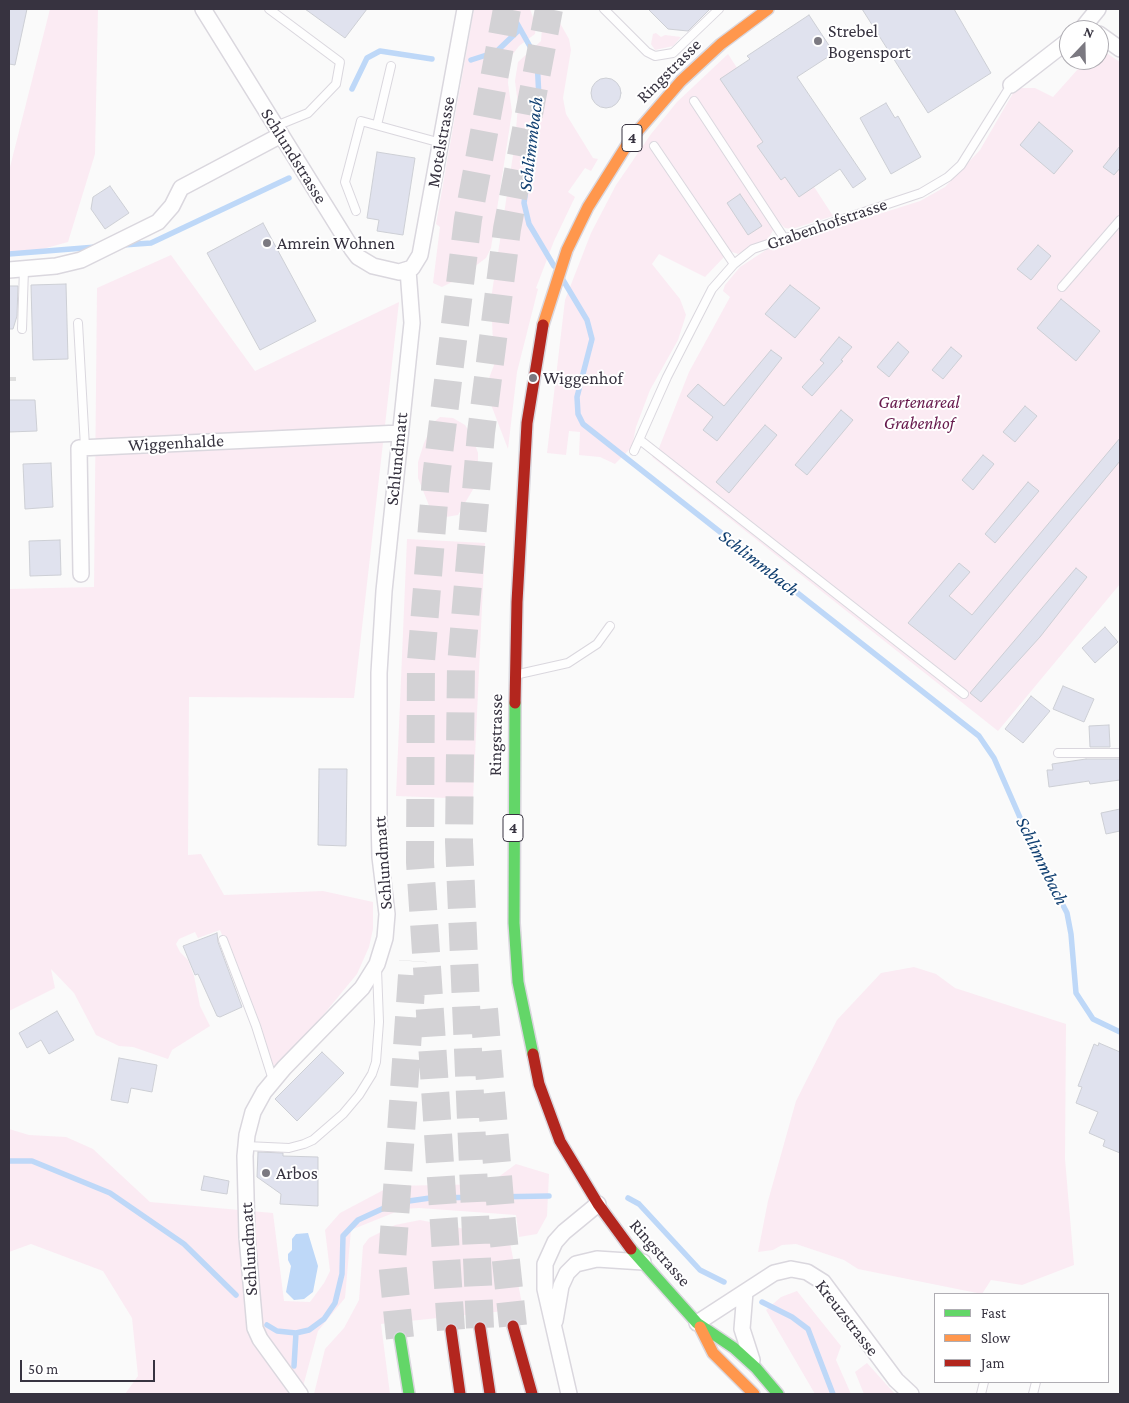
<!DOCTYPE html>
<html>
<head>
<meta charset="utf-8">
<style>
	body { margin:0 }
	#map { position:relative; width:1129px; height:1403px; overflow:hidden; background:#fafafa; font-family:"Crimson Pro",serif }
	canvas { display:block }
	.frame { position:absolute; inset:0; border:10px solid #373340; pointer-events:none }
	.legend { position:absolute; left:934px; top:1293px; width:175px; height:90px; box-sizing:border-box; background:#fff; border:1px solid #afadb3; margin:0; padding:6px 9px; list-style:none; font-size:15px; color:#373340 }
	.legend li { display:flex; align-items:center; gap:10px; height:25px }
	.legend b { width:25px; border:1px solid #afadb3 }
	.north { position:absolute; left:1059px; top:20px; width:50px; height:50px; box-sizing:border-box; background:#fff; border:1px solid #afadb3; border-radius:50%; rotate:21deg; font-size:14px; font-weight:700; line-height:20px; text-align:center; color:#373340 }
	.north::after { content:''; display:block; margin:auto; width:18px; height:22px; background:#7b7981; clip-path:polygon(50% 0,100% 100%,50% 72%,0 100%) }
	.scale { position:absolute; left:20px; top:1360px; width:135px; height:22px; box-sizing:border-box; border:2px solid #373340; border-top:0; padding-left:6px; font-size:15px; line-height:18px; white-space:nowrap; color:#373340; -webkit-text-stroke:4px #fff; paint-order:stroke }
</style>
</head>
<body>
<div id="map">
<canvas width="1129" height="1403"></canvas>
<div class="frame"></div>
<ul class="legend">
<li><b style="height:6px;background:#63d668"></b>Fast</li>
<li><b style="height:6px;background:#ff974d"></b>Slow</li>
<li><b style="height:6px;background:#b3261e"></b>Jam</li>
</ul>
<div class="north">N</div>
<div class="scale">50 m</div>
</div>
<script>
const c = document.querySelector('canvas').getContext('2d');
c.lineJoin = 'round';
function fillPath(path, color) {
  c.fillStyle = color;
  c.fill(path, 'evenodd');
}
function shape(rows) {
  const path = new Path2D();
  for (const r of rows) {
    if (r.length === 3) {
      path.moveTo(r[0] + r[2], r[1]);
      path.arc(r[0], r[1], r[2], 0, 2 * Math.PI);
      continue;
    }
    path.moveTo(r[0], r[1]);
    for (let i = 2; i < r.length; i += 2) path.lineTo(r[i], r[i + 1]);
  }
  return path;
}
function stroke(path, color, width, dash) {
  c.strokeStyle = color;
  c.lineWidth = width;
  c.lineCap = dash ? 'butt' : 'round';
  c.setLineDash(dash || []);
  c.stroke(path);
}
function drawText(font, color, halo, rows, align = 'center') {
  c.font = font + ' "Crimson Pro",serif';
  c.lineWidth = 4;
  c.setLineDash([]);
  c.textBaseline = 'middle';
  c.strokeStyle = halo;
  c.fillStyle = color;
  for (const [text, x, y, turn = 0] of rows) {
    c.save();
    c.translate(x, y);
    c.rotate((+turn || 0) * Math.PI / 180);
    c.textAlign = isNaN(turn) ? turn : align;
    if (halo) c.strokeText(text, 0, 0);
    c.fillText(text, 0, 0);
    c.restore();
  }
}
fillPath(shape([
	[50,9,98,9,95,154,68,242,28,253,9,253,9,171],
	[474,9,530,9,536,26,535,34,519,46,510,58,508,83,512,112,491,248,486,258,458,279,442,287,433,283,440,227,436,224],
	[537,9,552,9,569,39,571,50,563,98,566,114,593,158,598,159,591,171,585,168,568,192,575,197,554,241,536,288,538,289,517,372,508,449,485,389,494,365,491,299,515,142,518,105,515,81,518,62,541,41,542,27],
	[656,33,661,37,665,35,681,37,673,46,655,50,651,44,653,34],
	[1099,48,1120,62,1120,584,998,731,652,457,659,448,689,372,730,297,723,291,725,285,740,267,766,250,920,201,945,187,980,150,1016,88,1035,88,1053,97,1086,60,1099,60],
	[728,54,833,216,792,229,785,228,780,223,775,227,768,239,738,254,732,252,725,256,705,277,659,254,652,264,680,299,686,315,678,340,650,390,636,427,632,447,615,464,600,457,579,455,580,432,569,431,566,455,547,453,565,300,591,233,616,185,651,134,677,102],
	[171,255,255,371,399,302,354,698,189,697,188,855,201,854,224,895,323,891,373,902,373,929,369,947,357,974,310,1031,277,1067,272,1064,264,1038,220,930,198,938,195,932,179,939,176,944,180,952,188,960,194,976,200,1006,210,1026,172,1050,168,1059,133,1047,119,1046,96,1035,74,993,51,969,55,988,9,1011,9,589,94,587,97,288],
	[440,417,453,418,465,425,472,436,478,453,478,471,475,486,458,515,446,517,432,513,418,478,418,462,424,443,434,422],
	[407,539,485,543,473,799,396,796],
	[914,967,936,974,955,988,1066,1024,1065,1159,1074,1265,1022,1285,991,1280,982,1294,858,1269,844,1260,796,1244,782,1245,773,1250,758,1252,768,1201,796,1101,837,1020,881,973],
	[9,1129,29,1135,66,1137,93,1149,150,1202,273,1213,284,1301,310,1302,324,1283,330,1271,325,1230,340,1213,391,1186,489,1184,516,1164,549,1174,547,1216,537,1234,519,1237,516,1215,419,1208,403,1209,351,1230,345,1298,318,1331,301,1394,125,1394,138,1376,132,1318,103,1271,31,1244,9,1252],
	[505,1217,523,1309,381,1324,390,1394,314,1394,325,1349,344,1328,359,1300,363,1246,369,1238,395,1225,420,1220,465,1229],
	[797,1291,841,1346,836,1360,851,1394,815,1394,766,1310,781,1297],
	[867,1363,895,1394,864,1394,855,1372]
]), '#fbebf3');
fillPath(shape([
	[308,1233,318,1266,313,1292,304,1299,294,1300,286,1292,291,1266,288,1260,288,1254,292,1250,292,1239,296,1234]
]), '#bed8f8');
stroke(shape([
	[509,9,537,59,539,98,524,203,529,224,554,266],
	[471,60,496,52,520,29],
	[352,89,367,58,380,51,432,59],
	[123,245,151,243,289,178],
	[9,254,96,247],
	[563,280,587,320,592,339,577,397,578,414,583,424,979,736,994,758,1032,845,1067,913,1071,934,1076,993,1093,1019,1120,1032],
	[9,1161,32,1161,110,1193,184,1244,236,1295],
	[628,1198,639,1204,700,1270,724,1282],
	[762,1302,792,1317,808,1329,833,1394],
	[267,1325,277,1331,296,1333,309,1330,324,1319,335,1303,342,1274,343,1236,358,1220,395,1203,430,1198,549,1196],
	[294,1366,296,1333]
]), '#bed8f8', 5.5);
const building = shape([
	[9,9,27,9,15,65,9,64,9,9],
	[305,9,367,9,345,38,305,9],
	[648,9,710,9,688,31,668,29,648,9],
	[862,9,954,9,991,73,928,113,862,9],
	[809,15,834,53,797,77,866,179,853,188,840,169,799,197,785,177,781,180,757,146,763,142,720,79,750,59,747,56,809,15],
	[606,93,15],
	[886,103,895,118,898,116,921,157,891,174,860,118,886,103],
	[1039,122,1073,151,1054,174,1020,145,1039,122],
	[1120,146,1120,168,1114,175,1103,167,1120,146],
	[377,152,415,158,403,235,377,231,379,220,367,218,377,152],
	[110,186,129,213,105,229,91,209,93,197,110,186],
	[740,194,762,226,748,235,727,203,740,194],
	[263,223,316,321,260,350,207,253,263,223],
	[1038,245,1051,256,1031,280,1017,269,1038,245],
	[66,284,68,359,33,360,31,285,66,284],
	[790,285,820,308,795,338,765,314,790,285],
	[9,286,18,286,17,316,13,329,9,329,9,286],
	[1061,299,1100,331,1076,361,1037,328,1061,299],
	[839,337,852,347,841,360,843,361,812,396,802,387,824,363,820,360,839,337],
	[898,342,909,352,889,377,877,367,898,342],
	[951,347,962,356,943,379,932,370,951,347],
	[771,350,782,358,717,441,703,430,713,417,687,396,698,384,724,406,771,350],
	[9,400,35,400,37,431,9,432,9,400],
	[1025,406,1037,416,1015,442,1003,432,1025,406],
	[841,410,853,420,807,475,795,465,841,410],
	[765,425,777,435,729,493,716,482,765,425],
	[1120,438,1120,461,955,660,908,623,959,563,970,572,949,596,972,615,1120,438],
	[983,455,994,464,973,490,962,480,983,455],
	[51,463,53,507,25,509,23,464,51,463],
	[1028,482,1039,491,995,543,985,534,1028,482],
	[60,540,61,575,30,576,29,541,60,540],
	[1076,568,1087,577,1040,637,981,702,970,693,1076,568],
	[1105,627,1118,642,1095,663,1082,648,1105,627],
	[1063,686,1094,699,1084,722,1053,709,1063,686],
	[1031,696,1050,711,1023,743,1005,729,1031,696],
	[1109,725,1110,747,1090,747,1089,726,1109,725],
	[1086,759,1120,759,1120,780,1090,784,1089,781,1049,787,1047,770,1053,770,1052,764,1086,759],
	[319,769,347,769,346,846,318,845,319,769],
	[1120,809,1120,831,1106,834,1101,813,1120,809],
	[217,933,218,942,242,1007,220,1017,217,1016,198,974,195,975,183,946,217,933],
	[57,1011,74,1040,49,1054,41,1040,27,1048,19,1033,57,1011],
	[1099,1043,1120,1052,1120,1153,1103,1146,1105,1140,1089,1133,1098,1112,1076,1103,1082,1087,1078,1086,1085,1068,1094,1044,1098,1046,1099,1043],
	[322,1052,344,1073,297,1121,275,1099,322,1052],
	[119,1058,157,1065,152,1092,131,1088,128,1103,111,1100,119,1058],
	[258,1152,283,1153,283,1156,318,1157,318,1206,280,1204,281,1194,257,1177,258,1152],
	[204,1176,229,1181,227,1194,201,1190,204,1176]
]);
fillPath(building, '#e0e2ee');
stroke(building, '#cdcfd5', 1);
stroke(shape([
	[484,1009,502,1224,513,1326],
	[480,1328,459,842,461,665,481,433,507,229,549,9],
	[451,1330,420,862,421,661,436,478,468,219,507,9],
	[400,1338,392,1261,413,961]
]), '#d3d2d5', 28, [28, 14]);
const lane = shape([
	[269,9,340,62,336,84,308,113,276,126],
	[604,9,647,52,655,56,673,53,719,9],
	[694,101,784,238],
	[377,125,391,66],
	[654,146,734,264],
	[356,211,345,182,361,121,441,143],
	[1062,287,1120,220],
	[78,323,85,447],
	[22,329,24,269],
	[640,440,964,694],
	[634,451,667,377,712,289,734,264,753,249,921,193,948,177,961,165,1011,85],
	[519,674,568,663,597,644,610,626],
	[1058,753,1120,753],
	[223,940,256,1026,273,1080],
	[246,1146,289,1148,304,1144,313,1140,343,1114,359,1095,372,1074,376,1062,379,1022,377,969],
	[981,1394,984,1382],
	[1033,1394,1036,1382]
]);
const street = shape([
	[203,9,352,249,358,257,373,266,399,272,412,268,420,255,465,9],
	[1081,30,1098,9],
	[1099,34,1120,49],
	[1011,85,1069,40],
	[9,270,56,266,81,260,158,222,172,206,181,188,281,135],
	[81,574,79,448,400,433],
	[745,1292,742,1329,752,1360],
	[555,1321,561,1286,567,1273,576,1264,597,1259,643,1262],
	[697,1323,774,1273,791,1269,807,1272,823,1282,896,1380,911,1394],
	[300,1394,260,1339,255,1328,247,1237,245,1156,247,1135,253,1112,264,1092,284,1068,362,988,377,964,385,938,387,914,380,857,379,818,379,673,384,591,412,323,408,270],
	[569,1394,545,1289,545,1264,555,1242,564,1232,598,1204]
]);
const fast = shape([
	[515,703,514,923,518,982,533,1054],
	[631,1249,697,1323,734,1348,756,1368,778,1394],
	[400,1338,409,1394]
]);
const slow = shape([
	[543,325,567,250,588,207,630,140,681,81,721,44,768,9],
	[700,1327,713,1353,754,1394]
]);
const jam = shape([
	[515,703,517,602,527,423,543,325],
	[533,1054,539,1084,560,1141,598,1204,631,1249],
	[513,1326,532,1394],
	[480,1328,490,1394],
	[451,1330,460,1394]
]);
stroke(lane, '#dad7de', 10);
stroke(street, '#dad7de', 18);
stroke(fast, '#dad7de', 14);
stroke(slow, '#dad7de', 14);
stroke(jam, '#dad7de', 14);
stroke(lane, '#fefefe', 8);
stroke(street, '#fefefe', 15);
stroke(fast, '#63d668', 11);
stroke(slow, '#ff974d', 11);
stroke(jam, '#b3261e', 11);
stroke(shape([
	[9,379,16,379]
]), '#dfdfdf', 4, [9, 9]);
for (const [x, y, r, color] of [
	[818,41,5,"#7b7981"],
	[267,243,5,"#7b7981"],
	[533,378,5,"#7b7981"],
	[266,1173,5,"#7b7981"]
]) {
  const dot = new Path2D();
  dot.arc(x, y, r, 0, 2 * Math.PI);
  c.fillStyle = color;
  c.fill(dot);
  stroke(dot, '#fff', 2);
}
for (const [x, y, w] of [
	[632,138,20],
	[513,828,20]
]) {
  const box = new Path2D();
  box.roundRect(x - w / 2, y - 13.5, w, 27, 4);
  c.fillStyle = '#fff';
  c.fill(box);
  stroke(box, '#373340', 1);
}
drawText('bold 16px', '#373340', null, [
	["4",632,138],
	["4",513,828]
]);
drawText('18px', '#373340', '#fff', [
	["Strebel",828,31],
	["Bogensport",828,52],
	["Amrein Wohnen",277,243],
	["Wiggenhof",543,378],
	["Arbos",276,1173]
], 'left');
drawText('18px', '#373340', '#fff', [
	["Ringstrasse",669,71,-45],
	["Motelstrasse",441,142,-80],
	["Schlundstrasse",294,156,58],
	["Grabenhofstrasse",827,224,-19],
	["Wiggenhalde",176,443,-3],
	["Schlundmatt",397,459,-84],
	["Ringstrasse",496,735,-89],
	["Schlundmatt",383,863,-94],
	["Schlundmatt",249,1249,-93],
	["Ringstrasse",660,1253,49],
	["Kreuzstrasse",847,1318,52]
]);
drawText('italic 18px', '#66194c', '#fff', [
	["Gartenareal",919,402],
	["Grabenhof",919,423]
]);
drawText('italic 19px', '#103f71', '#fff', [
	["Schlimmbach",531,144,-83],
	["Schlimmbach",759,563,38],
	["Schlimmbach",1042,861,64]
]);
</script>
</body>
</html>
